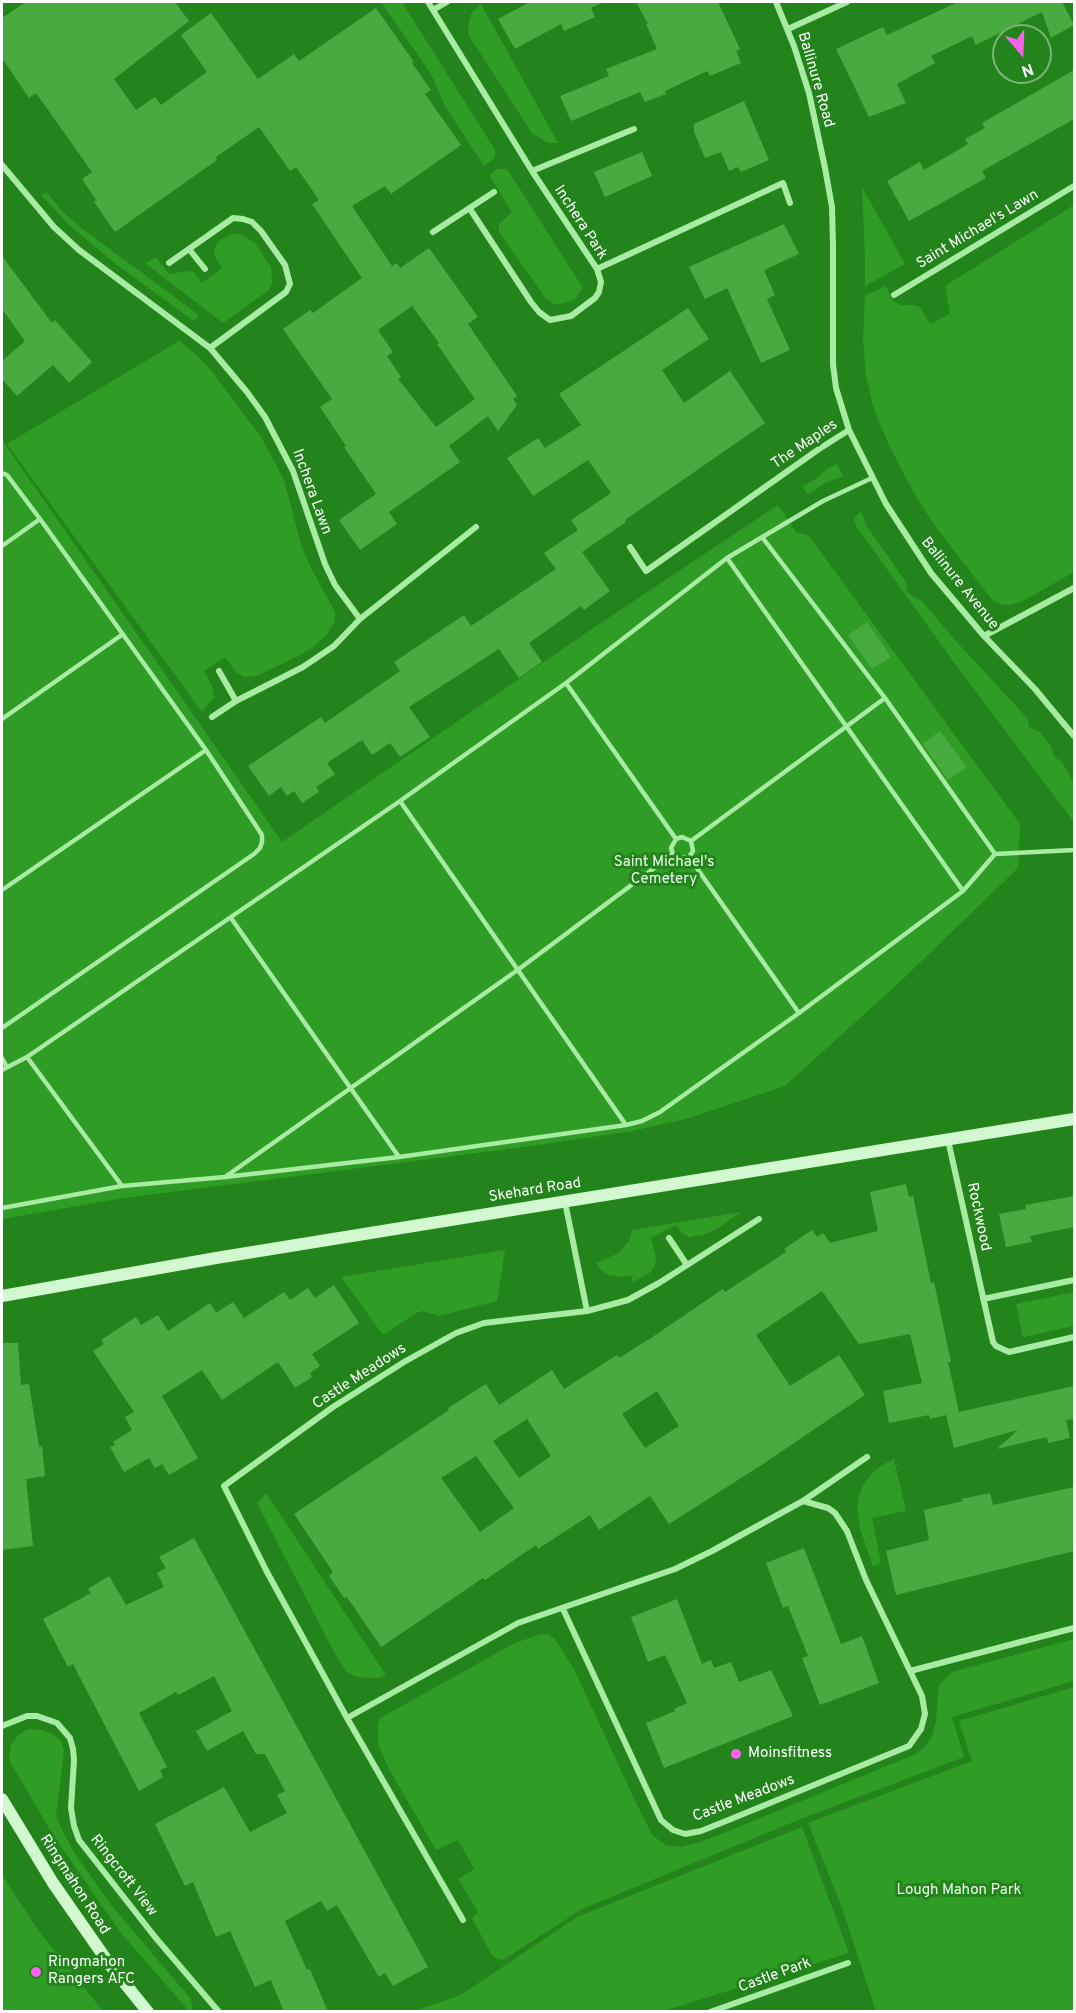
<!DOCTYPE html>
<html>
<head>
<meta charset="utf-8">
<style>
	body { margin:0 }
	#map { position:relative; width:1076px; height:2013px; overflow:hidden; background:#23841c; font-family:Overpass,sans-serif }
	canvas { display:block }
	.frame { position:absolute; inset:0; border:3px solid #fff; pointer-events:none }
	.north { position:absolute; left:992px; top:24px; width:60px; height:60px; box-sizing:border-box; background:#23841c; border:2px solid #7bb577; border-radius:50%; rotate:161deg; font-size:16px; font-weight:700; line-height:24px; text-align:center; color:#fff }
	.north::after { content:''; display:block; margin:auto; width:21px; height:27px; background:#fb60ee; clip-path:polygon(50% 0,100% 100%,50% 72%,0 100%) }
</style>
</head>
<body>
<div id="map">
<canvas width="1076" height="2013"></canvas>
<div class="frame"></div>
<div class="north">N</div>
</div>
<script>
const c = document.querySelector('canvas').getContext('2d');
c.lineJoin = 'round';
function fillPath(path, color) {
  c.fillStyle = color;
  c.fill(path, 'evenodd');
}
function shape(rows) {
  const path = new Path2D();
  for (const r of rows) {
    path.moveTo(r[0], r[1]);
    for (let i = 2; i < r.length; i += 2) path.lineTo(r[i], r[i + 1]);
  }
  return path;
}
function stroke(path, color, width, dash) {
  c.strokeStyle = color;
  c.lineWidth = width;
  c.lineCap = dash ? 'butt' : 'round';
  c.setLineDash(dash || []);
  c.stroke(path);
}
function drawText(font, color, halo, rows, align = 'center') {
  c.font = font + ' Overpass,sans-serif';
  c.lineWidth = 6;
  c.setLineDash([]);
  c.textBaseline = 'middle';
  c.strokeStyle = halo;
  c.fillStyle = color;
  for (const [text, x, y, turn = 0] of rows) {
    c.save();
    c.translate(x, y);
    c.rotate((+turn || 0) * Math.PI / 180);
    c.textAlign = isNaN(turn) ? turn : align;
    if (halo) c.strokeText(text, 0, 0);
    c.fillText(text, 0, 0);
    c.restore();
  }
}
fillPath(shape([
	[381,2,402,2,495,150,495,157,491,161,484,166,445,106,431,74],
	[481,4,558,143,548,143,532,133,471,39,468,33,469,21,472,12],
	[497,169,507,169,583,288,574,300,556,305,546,299,499,232,499,224,512,212,489,175],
	[862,187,905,264,865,286,865,259],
	[46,192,65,214,80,227,199,315,194,321,117,265,69,225,42,196],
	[1074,205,1074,572,1021,602,1008,605,1000,604,993,601,933,523,911,488,887,441,873,406,866,375,863,339,865,296,886,286,893,301,901,305,912,305,920,307,930,324,950,314,945,286],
	[233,234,240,234,255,243,271,267,272,283,269,290,223,323,145,263,156,257,169,274,189,271,194,272,202,283,222,268,214,255,216,245,221,240],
	[179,341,199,357,214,374,261,437,284,480,302,548,311,568,335,612,335,621,327,635,308,651,257,676,244,677,236,672,225,657,204,671,212,686,214,697,202,712,7,444],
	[2,440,282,842,583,635,778,505,796,532,809,536,1020,824,1018,868,904,978,785,1086,686,1119,632,1131,532,1146,124,1198,2,1219],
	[837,464,843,476,825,483,808,494,805,491,803,488,805,485,817,478,828,468],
	[861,511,866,525,906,582,906,590,912,596,922,601,955,640,1028,719,1029,727,1040,732,1051,746,1054,757,1061,761,1074,783,1074,822,953,661,856,526,854,518],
	[741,1212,717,1229,703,1235,690,1237,684,1235,676,1225,651,1238,656,1257,655,1265,651,1272,633,1282,631,1275,620,1277,609,1275,601,1270,596,1263,619,1253,629,1241,632,1230],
	[505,1250,497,1301,439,1316,423,1311,416,1313,383,1335,341,1277],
	[1074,1292,1074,1326,1023,1337,1016,1304],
	[894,1459,906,1511,872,1518,881,1563,873,1566,860,1529,857,1507,859,1496,863,1485,871,1474,882,1465],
	[266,1493,386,1675,380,1678,356,1677,346,1671,333,1650,260,1509,258,1503],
	[548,1634,555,1639,574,1669,637,1805,653,1836,666,1845,679,1847,697,1843,719,1835,916,1754,925,1747,932,1736,936,1721,939,1685,952,1672,1074,1639,1074,1681,952,1717,964,1757,803,1818,582,1909,503,1960,497,1959,491,1954,472,1918,478,1912,458,1879,474,1869,458,1840,436,1850,389,1769,378,1744,378,1726,380,1718,513,1644,537,1635],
	[1074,1687,1074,2011,876,2011,842,1908,808,1823,972,1761,959,1721],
	[28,1729,41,1730,51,1733,61,1741,64,1751,56,1815,62,1830,75,1854,112,1906,190,1998,193,2011,189,2011,121,1933,53,1835,9,1760,11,1745,19,1734],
	[802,1827,849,1953,664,2011,414,2011,461,1995,577,1917],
	[2,1875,40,1933,103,2011,2,2011]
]), '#2f9d25');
fillPath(shape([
	[26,2,175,2,189,21,114,79,136,110,155,97,161,105,207,72,181,35,211,13,258,79,294,54,299,61,376,8,414,62,412,63,431,90,425,94,461,145,391,194,385,186,352,206,392,266,397,263,400,268,429,248,478,317,468,324,517,396,513,399,517,405,498,431,488,416,449,446,460,462,389,512,397,524,360,550,339,520,376,494,344,447,346,446,320,407,332,399,283,329,310,310,313,313,362,278,312,204,319,200,296,167,290,171,259,127,216,157,217,160,115,232,94,202,96,200,82,179,92,172,36,93,29,98,2,58,2,18],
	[412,306,439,343,437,344,475,399,436,427,398,379,401,377,387,356,393,352,378,330],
	[530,2,604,2,591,8,595,17,564,31,561,24,515,49,498,19],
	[636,2,718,2,740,49,736,51,741,63,710,76,707,71,665,91,666,94,645,102,640,92,571,121,560,96,609,76,606,69,657,49,646,24,648,24],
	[958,2,1063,2,1062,2,1074,25,1051,38,1042,12,976,45,972,36,931,56,935,63,897,84,906,103,869,117,836,49,883,27,887,35],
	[1074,70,1074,119,982,171,986,178,909,221,887,181,920,162,924,170,968,144,965,139,985,128,982,123],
	[744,101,769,160,741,172,738,167,729,171,721,152,705,158,694,132,694,124],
	[642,152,652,176,605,197,594,172],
	[784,224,799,254,764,270,775,295,767,299,790,350,761,363,727,288,705,299,689,267],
	[2,256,52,323,55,320,92,362,69,383,53,365,17,396,2,379,2,361,25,341,2,309],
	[688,308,709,339,662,370,684,403,730,371,765,423,625,520,626,522,582,552,610,591,584,610,581,606,529,643,542,662,519,678,499,649,409,707,430,737,400,757,390,743,372,755,362,740,327,763,335,774,316,787,319,792,302,803,294,791,287,796,281,787,269,796,248,766,321,717,325,723,400,671,394,662,464,615,471,626,556,569,544,553,578,530,571,520,611,493,588,460,533,496,507,458,538,438,545,448,581,425,559,394],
	[867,622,891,657,872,669,848,635],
	[940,731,967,767,948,780,923,744],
	[906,1184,909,1197,913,1196,931,1283,934,1282,951,1362,948,1362,959,1412,1074,1386,1074,1419,1066,1420,1070,1438,1048,1443,1047,1437,997,1449,1018,1430,954,1448,946,1415,930,1419,929,1415,889,1423,883,1391,922,1383,910,1334,859,1344,822,1291,756,1335,790,1386,839,1355,865,1395,763,1464,669,1524,650,1496,599,1530,590,1515,538,1549,536,1545,485,1580,483,1578,381,1647,347,1597,344,1598,329,1576,333,1572,294,1514,449,1410,448,1408,486,1384,499,1405,552,1370,564,1389,617,1355,619,1358,651,1338,723,1289,725,1292,786,1252,784,1249,812,1230,817,1237,823,1233,830,1243,878,1231,870,1192],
	[657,1391,679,1426,645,1448,622,1414],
	[527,1419,551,1456,519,1478,493,1441],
	[476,1456,514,1508,480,1532,441,1478],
	[1074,1196,1074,1227,1030,1236,1032,1242,1006,1247,999,1214,1026,1209,1025,1205],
	[334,1285,359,1323,312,1354,320,1366,310,1373,312,1377,295,1388,278,1362,222,1400,202,1370,162,1396,198,1458,169,1475,162,1464,155,1468,149,1458,124,1472,110,1447,115,1445,113,1442,132,1430,125,1417,134,1412,93,1351,104,1344,101,1340,136,1317,141,1325,158,1315,168,1331,210,1303,216,1313,233,1302,244,1318,284,1292,290,1300,308,1288,315,1298],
	[2,1343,18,1343,21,1385,29,1384,39,1447,42,1446,45,1476,26,1479,33,1546,2,1550],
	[1074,1487,1074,1551,896,1595,886,1551,929,1540,924,1510,963,1501,961,1499,990,1493,993,1505],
	[194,1538,428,1967,393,1986,385,1973,379,1977,337,1905,327,1911,321,1901,285,1921,307,1970,310,1969,328,2012,284,2012,271,1980,255,1987,230,1931,216,1937,193,1882,185,1886,155,1824,224,1787,250,1832,287,1813,277,1795,285,1791,265,1754,256,1754,243,1731,207,1751,196,1731,232,1711,214,1676,178,1695,176,1692,139,1713,167,1767,160,1770,163,1777,139,1791,73,1664,68,1667,43,1619,91,1593,88,1589,109,1576,126,1605,164,1587,157,1573,166,1568,159,1557],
	[804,1548,841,1644,862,1636,879,1683,820,1705,802,1658,808,1656,788,1606,783,1608,766,1563],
	[677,1599,702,1664,711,1660,714,1668,731,1662,739,1682,771,1670,793,1716,664,1768,646,1723,675,1711,674,1709,687,1703,665,1655,648,1662,631,1617]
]), '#48ab40');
stroke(shape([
	[2,473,7,475,40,519,206,750,262,835,262,842,260,848,254,854,2,1028],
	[762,537,885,698,995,854,1074,850],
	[2,546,40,519],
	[727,558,963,891],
	[566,683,676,839],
	[2,719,123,634],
	[400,801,626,1125],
	[691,841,682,837,676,839,671,848,673,854,678,858,689,857,693,851,691,841,885,698],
	[689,857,799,1013],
	[2,890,206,750],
	[231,918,399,1157],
	[27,1057,122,1186,225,1177,399,1157,626,1125,642,1121,660,1112,799,1013,963,891,995,854],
	[2,1058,7,1067],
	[2,1070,27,1057,400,801,566,683,727,558,823,501,872,478],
	[225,1177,519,969,673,854],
	[2,1208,122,1186]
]), '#a8eba2', 4.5);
stroke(shape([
	[428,2,532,171,597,269,601,282,599,292,595,298,571,316,550,320,539,312,531,302,470,209],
	[776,2,794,46,809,93,825,168,832,207,833,245,833,364,836,388,849,430,886,504,931,573,984,636,1035,689,1074,736],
	[433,10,447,2],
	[788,29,847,2],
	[2,165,54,227,79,250,210,348,247,392,265,417,293,471,325,564,335,585,360,619],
	[532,171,634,129],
	[433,232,494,192],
	[189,249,205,269],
	[169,263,233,218,243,219,252,222,261,231,285,265,290,284,286,292,210,348],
	[597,269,783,183,790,203],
	[894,295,1074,186],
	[630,547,646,571,819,449,849,430],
	[984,636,1074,588],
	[219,671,236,701],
	[212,717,236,701,303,667,334,646,360,619,476,527],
	[948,1140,993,1342,996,1346,1009,1352,1074,1337],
	[565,1202,587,1311],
	[669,1238,687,1265],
	[983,1299,1074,1280],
	[803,1501,867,1457],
	[563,1609,661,1820,673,1830,685,1834,701,1831,731,1819,909,1746,921,1729,925,1714,922,1696,910,1671],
	[347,1718,518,1623,675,1569,712,1551,803,1501,828,1508,835,1513,847,1531,866,1580,910,1671,1074,1628],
	[2,1726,27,1716,37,1716,57,1723,70,1738,73,1749,74,1760,71,1808,74,1826,79,1840,155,1937,219,2012],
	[463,1920,347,1718,267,1572,224,1486,333,1407,404,1362,456,1333,484,1323,587,1311,628,1300,659,1283,759,1219],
	[710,2012,848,1963]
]), '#a8eba2', 6);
stroke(shape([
	[2,1296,216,1258,1074,1119],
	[2,1799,53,1883,110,1965,148,2012]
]), '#d1f8ce', 12);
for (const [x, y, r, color] of [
	[736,1754,6,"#fb60ee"],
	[36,1972,6,"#fb60ee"]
]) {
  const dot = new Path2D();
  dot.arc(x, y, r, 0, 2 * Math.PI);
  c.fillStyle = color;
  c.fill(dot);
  stroke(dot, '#23841c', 2);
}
drawText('15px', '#fff', '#23841c', [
	["Ballinure Road",815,80,74],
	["Inchera Park",580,223,57],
	["Saint Michael's Lawn",978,230,-31],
	["The Maples",805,445,-34],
	["Inchera Lawn",311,492,70],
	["Ballinure Avenue",959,584,51],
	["Skehard Road",535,1191,-9],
	["Rockwood",978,1217,78],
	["Castle Meadows",360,1377,-33],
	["Castle Meadows",744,1799,-21],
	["Ringcroft View",123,1876,52],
	["Ringmahon Road",74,1885,57],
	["Castle Park",775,1976,-20]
]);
drawText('15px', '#edfdeb', '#23841c', [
	["Saint Michael's",664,863],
	["Cemetery",664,880],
	["Lough Mahon Park",959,1891]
]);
drawText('15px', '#fff', '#23841c', [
	["Moinsfitness",748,1754],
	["Ringmahon",48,1963],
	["Rangers AFC",48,1980]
], 'left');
</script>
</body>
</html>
